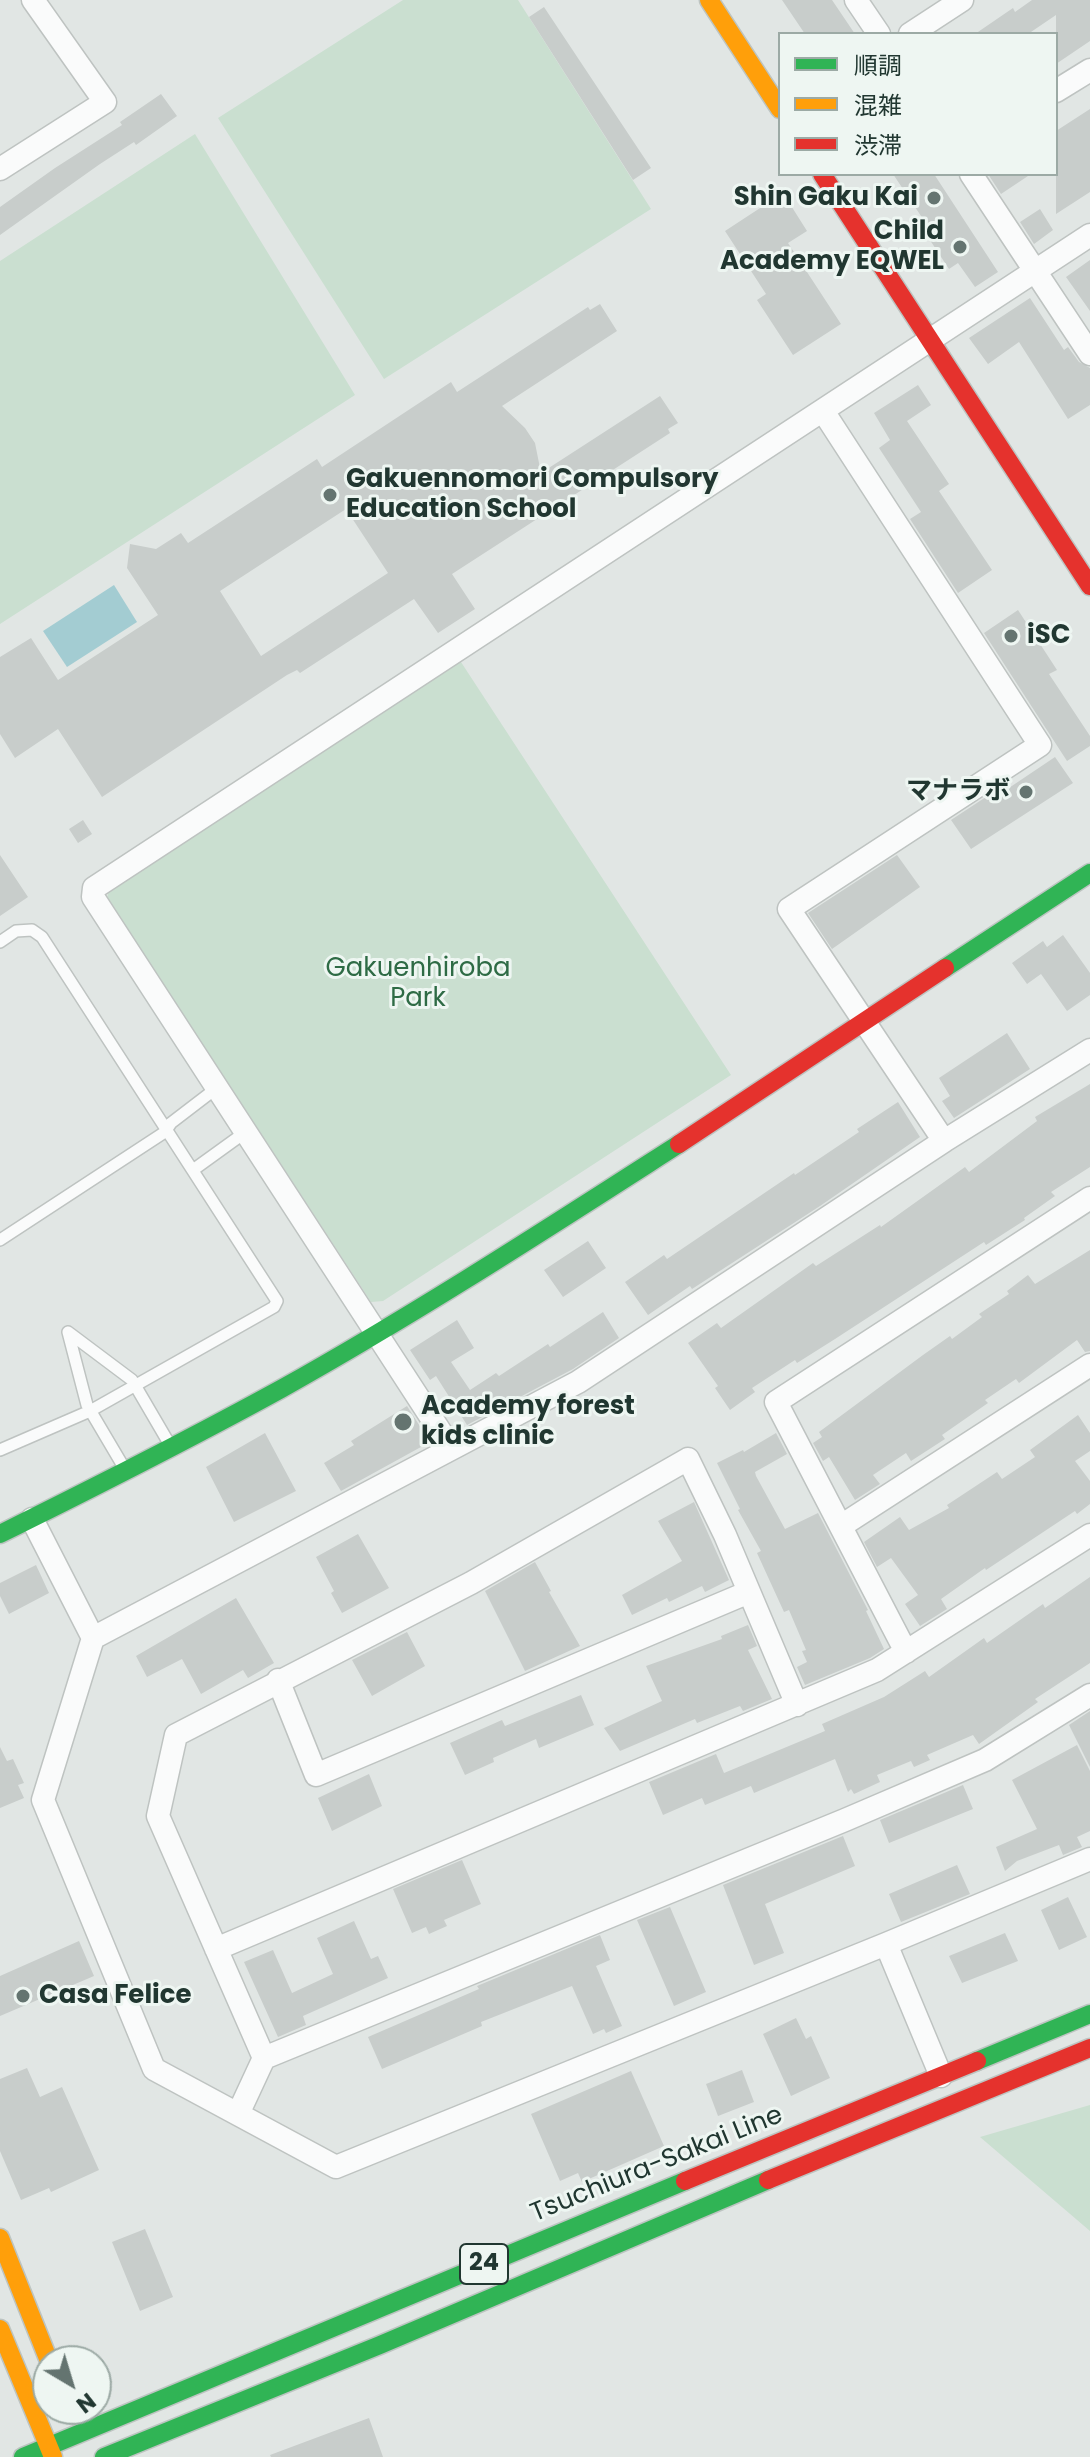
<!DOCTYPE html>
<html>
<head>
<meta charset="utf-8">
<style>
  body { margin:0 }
  #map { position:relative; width:1090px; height:2457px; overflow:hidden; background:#e1e6e4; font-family:Poppins,"Noto Sans JP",sans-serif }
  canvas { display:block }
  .legend { position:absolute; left:778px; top:32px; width:280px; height:144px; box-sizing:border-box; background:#eef6f2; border:2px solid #9caaa5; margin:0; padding:10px 14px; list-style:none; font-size:24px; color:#213731 }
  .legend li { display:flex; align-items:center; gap:16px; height:40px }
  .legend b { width:40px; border:2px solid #9caaa5 }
  .north { position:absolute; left:32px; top:2345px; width:80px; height:80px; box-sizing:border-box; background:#eef6f2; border:2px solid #9caaa5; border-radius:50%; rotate:142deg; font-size:22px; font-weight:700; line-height:32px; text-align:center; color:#213731 }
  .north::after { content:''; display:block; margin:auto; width:28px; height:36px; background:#647470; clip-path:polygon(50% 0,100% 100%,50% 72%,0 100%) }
</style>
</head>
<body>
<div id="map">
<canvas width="1090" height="2457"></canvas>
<ul class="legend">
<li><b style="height:10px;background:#30b455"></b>順調</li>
<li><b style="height:10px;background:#ff9f0a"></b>混雑</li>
<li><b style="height:10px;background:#e5322d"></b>渋滞</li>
</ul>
<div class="north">N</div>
</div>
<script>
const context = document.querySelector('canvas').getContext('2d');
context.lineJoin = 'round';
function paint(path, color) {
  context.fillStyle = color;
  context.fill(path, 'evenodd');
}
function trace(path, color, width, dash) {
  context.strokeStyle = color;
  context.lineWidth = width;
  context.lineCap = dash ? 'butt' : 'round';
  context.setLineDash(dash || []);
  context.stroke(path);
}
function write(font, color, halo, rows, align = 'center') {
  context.font = font + ' Poppins,"Noto Sans JP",sans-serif';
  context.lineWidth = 6;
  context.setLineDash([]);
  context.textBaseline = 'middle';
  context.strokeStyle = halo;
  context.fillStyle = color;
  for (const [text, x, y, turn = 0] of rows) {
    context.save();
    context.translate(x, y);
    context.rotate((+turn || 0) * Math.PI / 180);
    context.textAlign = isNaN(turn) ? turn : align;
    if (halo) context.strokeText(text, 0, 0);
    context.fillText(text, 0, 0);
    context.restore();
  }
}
paint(new Path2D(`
  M403 0H518L651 209 384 379 218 118Z
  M195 134 355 395 0 624V261Z
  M459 659 731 1075 383 1301 371 1302 107 898 109 890Z
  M1090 2105V2231L980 2137Z`), '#cadfd0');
paint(new Path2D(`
  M114 585 137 622 67 667 43 631Z`), '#a3ccd2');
paint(new Path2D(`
  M782 0H832L855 34H805Z
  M1032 0H1090V41L1056 64V15L1028 34H975L1013 8 1015 12Z
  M544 7 651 168 633 180 529 17Z
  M161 94 177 116 136 145 134 142 100 164 0 235V207L55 168 122 125 120 122Z
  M1090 109V192L1056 214V131Z
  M893 174H934L998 272 975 287 958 263 949 269 922 228 927 225Z
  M988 174H1031L1001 194Z
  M783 193 807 231 788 243 841 324 793 355 757 300 766 294 725 231Z
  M1040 209 1053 230 1034 244 1020 222Z
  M1090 260V311L1066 277Z
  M1030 298 1064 350 1068 347 1079 362 1090 368V405L1068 419 1019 342 988 364 969 338Z
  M600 304 617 331 502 406 525 428 535 443 541 473 660 396 678 423 668 429 670 433 452 574 475 609 438 633 414 599 300 673 297 670 287 675 102 797 58 729 15 758 0 734V657L31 638 58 680 158 615 127 568 130 544 156 549 181 533 188 543 317 459 322 467 451 382 457 392 588 307 590 310ZM346 509 388 573 261 656 220 591Z
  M918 385 931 405 907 421 949 484 939 491 992 570 958 593 910 519 921 512 879 448 890 440 874 413Z
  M1018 610 1057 670 1049 674 1090 736V746L1067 761 984 633Z
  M1055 757 1073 783 971 849 951 820 992 793 994 798Z
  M83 820 92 834 78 843 69 829Z
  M0 855 28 897 0 916Z
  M897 855 920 887 832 949 808 913Z
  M1063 935 1090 973V995L1067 1011 1041 974 1027 984 1012 963 1043 941 1047 947Z
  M1007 1033 1030 1069 954 1118 942 1101 950 1096 939 1078Z
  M1090 1084V1167L1051 1192 1055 1196 1024 1218 1025 1220 986 1245 984 1242 835 1339 797 1363 795 1360 752 1388 755 1392 730 1410 715 1388 718 1386 688 1343 717 1323 721 1328 813 1263 816 1266 880 1225 881 1227 965 1167 969 1172 1037 1121 1035 1117Z
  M898 1102 920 1137 820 1206 692 1289 690 1286 648 1315 625 1282 664 1255 667 1259 794 1173 795 1175 859 1132 857 1129Z
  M588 1241 606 1268 563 1297 544 1270Z
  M1090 1250V1351L1085 1352 1077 1340 1019 1383 1016 1379 985 1400 988 1403 942 1435 945 1439 911 1461 906 1453 873 1475 880 1484 855 1500 829 1457 823 1461 813 1443 822 1437 819 1432 923 1355 950 1336 952 1339 982 1317 979 1314 1009 1294 1007 1291 1028 1275 1035 1284Z
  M603 1312 619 1338 573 1369 467 1425 436 1376 430 1380 410 1350 457 1320 474 1348 451 1362 470 1390 496 1373 499 1376 548 1344 550 1347Z
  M407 1406 430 1442 341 1491 324 1463 354 1445 351 1441Z
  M1078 1415 1090 1433V1451L1075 1461 1090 1481V1504L1077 1514 1075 1511 986 1570 985 1568 941 1599 947 1609 920 1626 905 1604 918 1595 891 1558 877 1567 864 1542 900 1517 909 1530 949 1508 947 1505 997 1472 1002 1479 1035 1457 1030 1450Z
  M265 1433 296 1491 234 1522 206 1467Z
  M776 1433 787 1454 755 1472 756 1476 785 1529 818 1513 868 1610 866 1611 884 1649 870 1658 805 1685 797 1667 807 1662 802 1651 806 1650 789 1610 784 1612 757 1553 761 1551 738 1510 740 1509 717 1463 743 1450 744 1452Z
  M694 1502 729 1580 705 1592 702 1586 669 1602 667 1598 632 1615 622 1595 682 1561 658 1521Z
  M358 1534 389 1588 342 1613 331 1593 334 1591 316 1557Z
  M535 1562 551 1591 549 1592 580 1646 525 1671 485 1591Z
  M36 1565 49 1593 9 1614 0 1596V1583Z
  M1090 1577V1663L1035 1699 1038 1702 979 1744 973 1735 927 1755 930 1760 914 1767 911 1761 877 1775 880 1782 854 1794 851 1789 848 1792 835 1759 754 1793 751 1786 705 1805 702 1798 663 1815 649 1782 716 1754 724 1773 825 1731 822 1724 884 1697 925 1671 929 1677 984 1638 987 1643 1043 1604 1045 1608Z
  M236 1598 274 1663 248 1678 243 1670 201 1694 182 1659 147 1677 136 1656Z
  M748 1625 757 1646 748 1650 772 1699 743 1711 740 1706 697 1723 695 1719 620 1751 604 1728 662 1701 646 1666 722 1639 721 1636Z
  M407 1632 425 1666 372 1696 352 1660Z
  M581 1695 594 1725 539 1748 536 1739 493 1758 494 1762 465 1775 450 1743 502 1720 505 1726Z
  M1090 1711V1767L1069 1725Z
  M1077 1745 1090 1771V1831L1077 1837 1082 1847 1063 1855 1059 1845 1017 1861 1005 1871 996 1847 1037 1829 1012 1780Z
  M0 1747 7 1761 13 1759 24 1783 18 1785 24 1798 0 1808Z
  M369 1774 382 1806 332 1831 318 1798Z
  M963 1785 973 1809 889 1843 880 1820Z
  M843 1836 855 1866 765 1904 784 1953 754 1965 723 1885Z
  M462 1860 481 1904 444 1920 447 1926 429 1934 426 1927 412 1933 393 1889Z
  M957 1865 970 1894 901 1922 889 1894Z
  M1068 1897 1087 1937 1059 1950 1041 1910Z
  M670 1907 706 1992 674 2006 637 1920Z
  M354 1921 371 1959 378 1956 388 1978 303 2016 306 2025 278 2037 244 1962 273 1950 292 1993 333 1974 317 1938Z
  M1005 1933 1018 1961 962 1983 949 1956Z
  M600 1935 610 1960 596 1966 622 2026 606 2033 604 2029 593 2034 572 1986 481 2022 482 2026 382 2069 368 2037 479 1989 477 1986Z
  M79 1941 94 1976 0 2016V1976Z
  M796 2018 806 2039 811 2036 830 2078 791 2096 763 2034Z
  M27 2068 40 2097 62 2087 99 2170 51 2192 49 2188 21 2200 0 2151V2079Z
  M742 2070 754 2102 718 2116 706 2084Z
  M631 2071 664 2146 582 2182 578 2173 560 2181 531 2114Z
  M145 2229 173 2297 140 2311 112 2242Z
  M369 2418 383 2457H271L270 2455Z`), '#c8cdcb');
const lane = new Path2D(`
  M0 942 16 931 32 930 42 937 277 1301 274 1307 90 1411 0 1450
  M193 1170 247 1131
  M0 1240 165 1132 171 1123 218 1087
  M68 1332 132 1380 170 1445
  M68 1332 87 1405 126 1471`);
const street = new Path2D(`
  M856 0 879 34
  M910 34 962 0
  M1056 91 1090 70
  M0 169 105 102 33 0
  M971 174 1090 354
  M823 411 1040 745 789 909 944 1141
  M1090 1050 944 1141 578 1382 93 1638 43 1800 154 2069 336 2167 886 1944 1090 1859
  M451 1448 93 897 94 888 1090 235
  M32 1519 93 1638
  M841 1526 1090 1365
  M906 1652 776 1402 1090 1198
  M278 1680 316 1775 749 1592
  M797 1705 725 1535 688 1459 471 1583 176 1735 158 1816 264 2058 845 1820 985 1760 1090 1695
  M886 1944 941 2076
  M216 1949 877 1670 1090 1535
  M238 2114 264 2058`);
const fast = new Path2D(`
  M945 968 1090 873
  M0 1534C95 1487 188 1440 281 1389 417 1313 548 1228 679 1144
  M977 2061 1090 2014
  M23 2457 685 2181
  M104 2457 380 2345 768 2180`);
const slow = new Path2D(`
  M709 0 780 109
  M0 2238 49 2361
  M0 2329 53 2457`);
const jam = new Path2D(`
  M822 174 1090 586
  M679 1144 945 968
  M768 2180 1090 2048
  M685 2181 977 2061`);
trace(lane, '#bec3c1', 14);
trace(street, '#bec3c1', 25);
trace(fast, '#bdc4c1', 21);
trace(slow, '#bdc4c1', 21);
trace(jam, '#bdc4c1', 21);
trace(lane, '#fafbfb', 11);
trace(street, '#fafbfb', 22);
trace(fast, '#30b455', 18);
trace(slow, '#ff9f0a', 18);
trace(jam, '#e5322d', 18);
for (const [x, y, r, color] of [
  [934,198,8,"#647470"],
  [960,247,8,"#647470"],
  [330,495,8,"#647470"],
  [1011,636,8,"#647470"],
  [1026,792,8,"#647470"],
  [403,1422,10,"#647470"],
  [23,1996,8,"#647470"]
]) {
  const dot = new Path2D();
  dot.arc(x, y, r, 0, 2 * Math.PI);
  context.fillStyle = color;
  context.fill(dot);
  trace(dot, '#eef6f2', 3);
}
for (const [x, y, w] of [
  [484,2264,48]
]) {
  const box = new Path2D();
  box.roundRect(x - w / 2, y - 20, w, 40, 6);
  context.fillStyle = '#eef6f2';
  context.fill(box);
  trace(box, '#213731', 2);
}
write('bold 24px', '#213731', null, [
  ["24",484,2264]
]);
write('bold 26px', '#213731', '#eef6f2', [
  ["Shin Gaku Kai",918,198,"right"],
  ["Child",944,232,"right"],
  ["Academy EQWEL",944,262,"right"],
  ["Gakuennomori Compulsory",346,480],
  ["Education School",346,510],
  ["iSC",1027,636],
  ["マナラボ",1010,792,"right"],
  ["Academy forest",421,1407],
  ["kids clinic",421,1437],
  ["Casa Felice",39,1996]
], 'left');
write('26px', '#2e6b45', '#eef6f2', [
  ["Gakuenhiroba",418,969],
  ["Park",418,999]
]);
write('26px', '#213731', '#eef6f2', [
  ["Tsuchiura-Sakai Line",657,2165,-22]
]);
</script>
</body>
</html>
